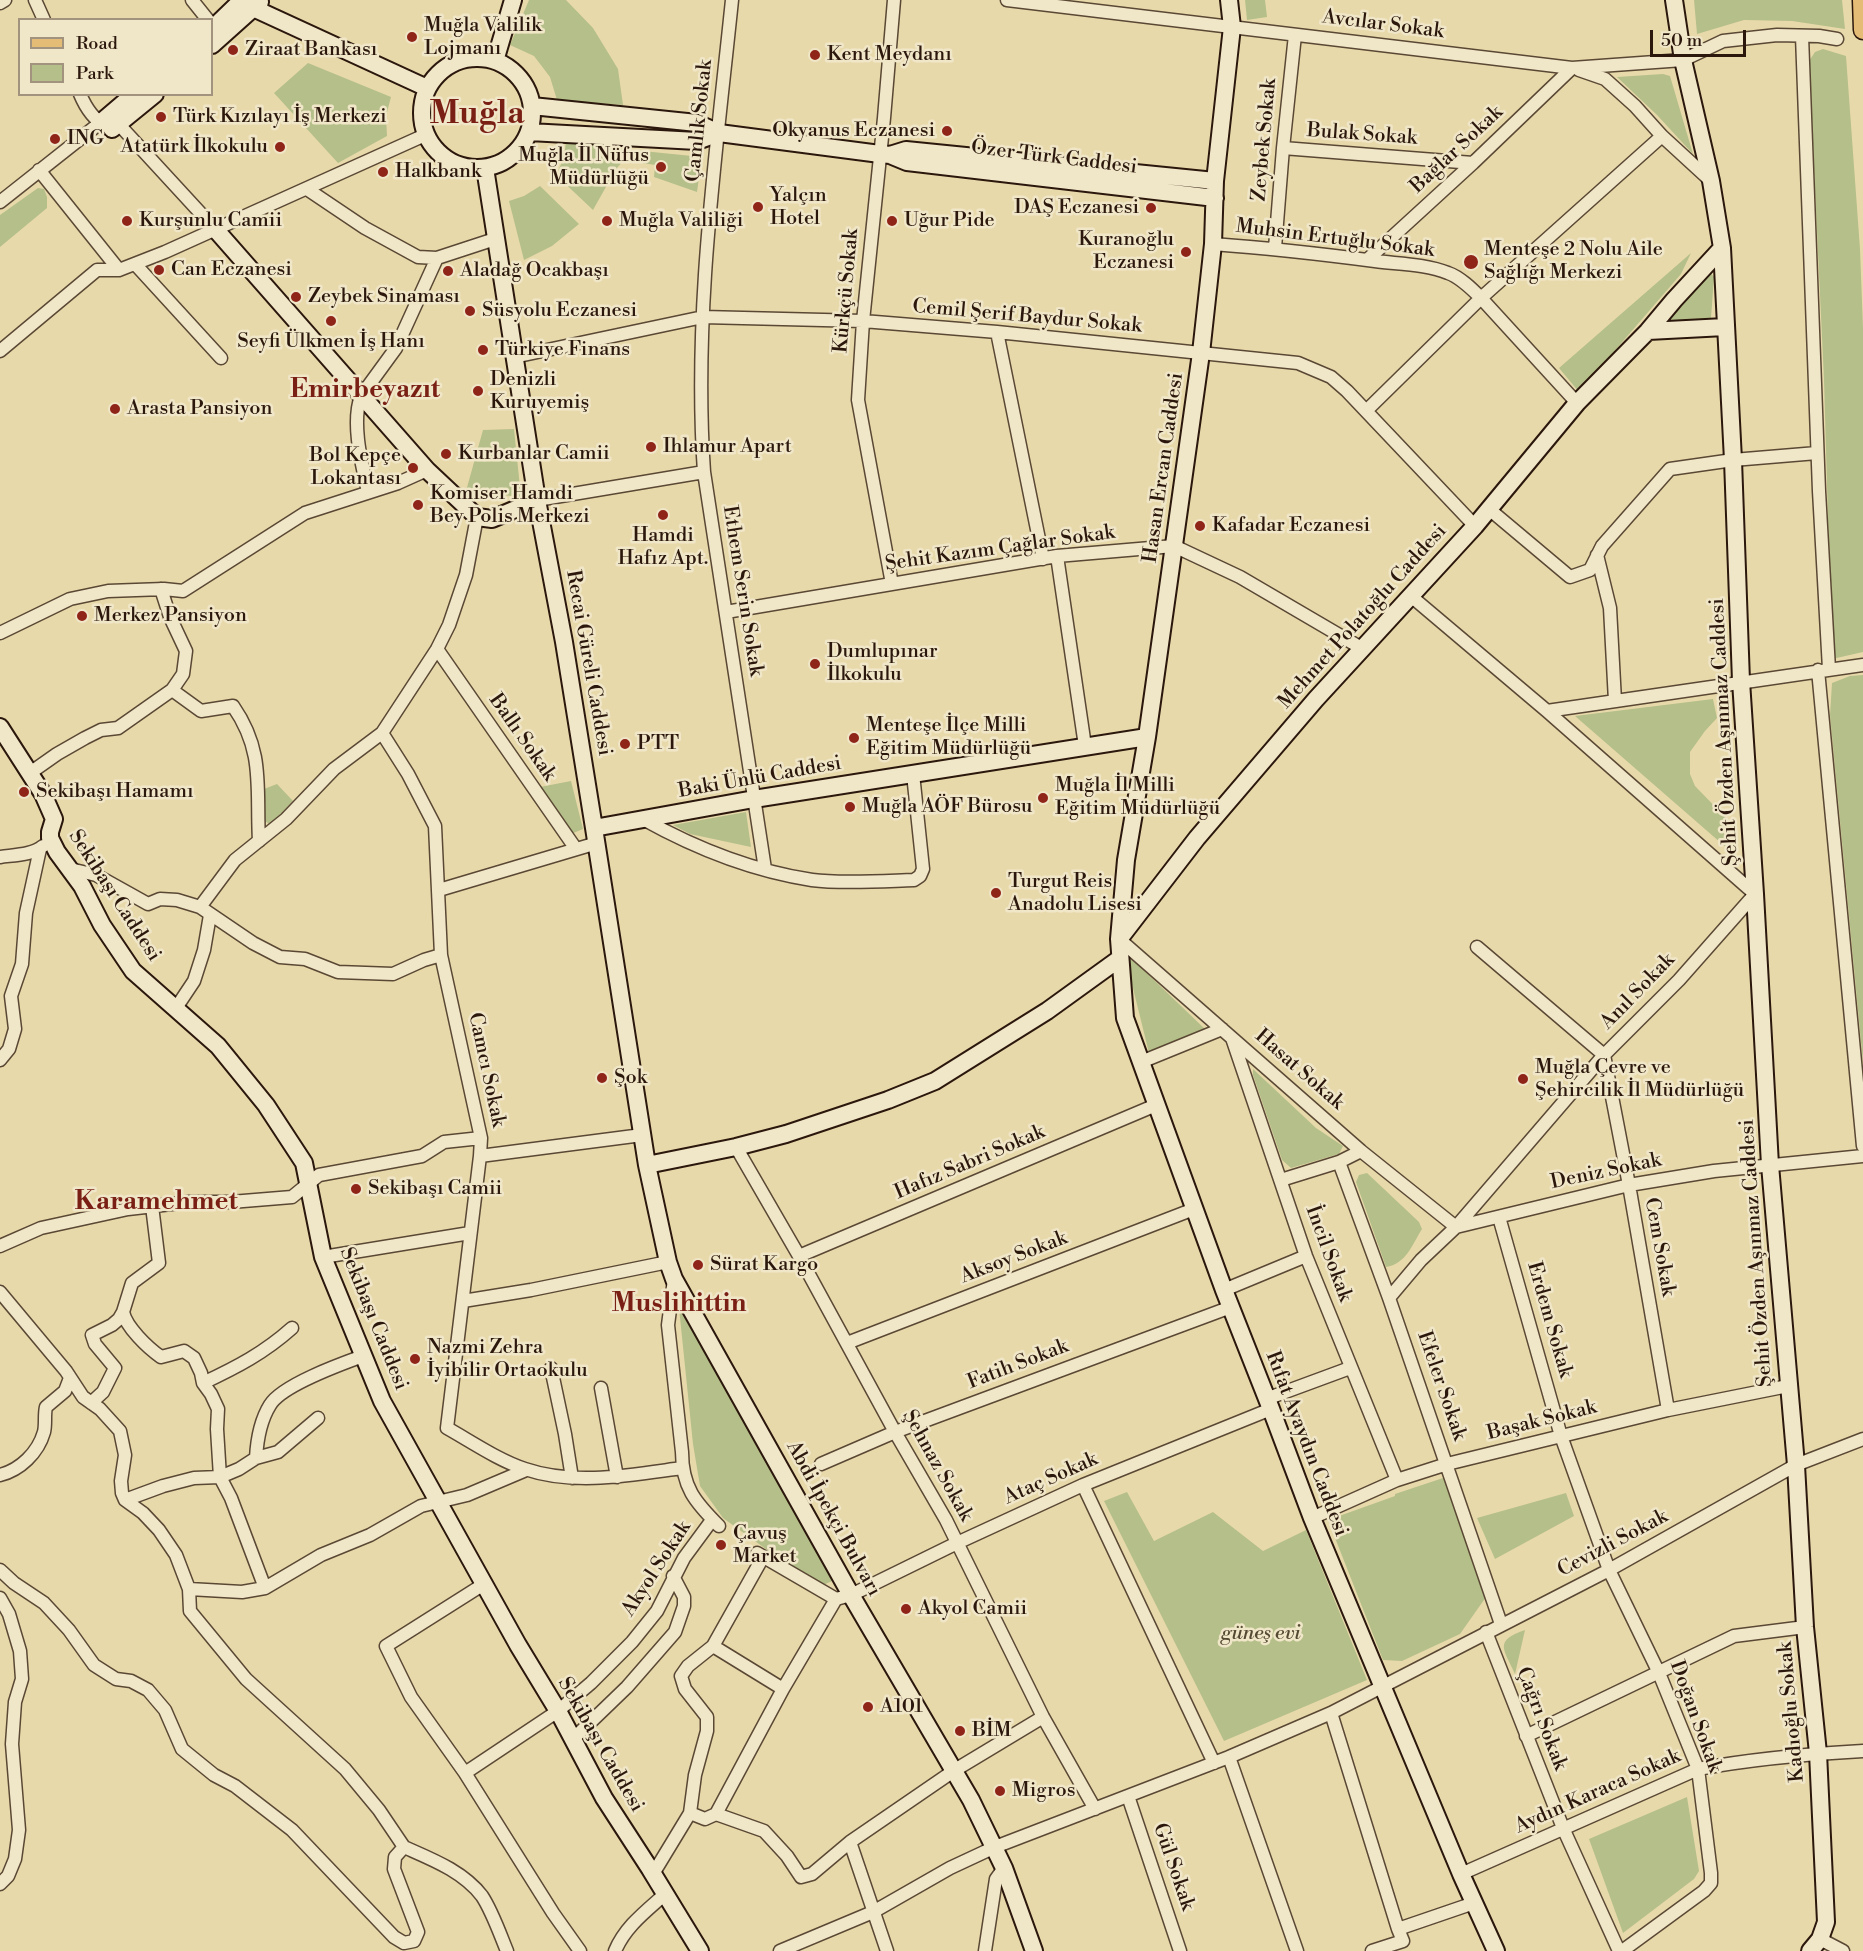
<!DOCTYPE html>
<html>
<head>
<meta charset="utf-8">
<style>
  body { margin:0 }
  #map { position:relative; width:1863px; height:1951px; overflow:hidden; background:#e8d9ab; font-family:"Libre Bodoni",serif }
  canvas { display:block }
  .legend { position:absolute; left:18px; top:18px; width:195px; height:78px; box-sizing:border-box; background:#f0e6c8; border:2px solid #a1937d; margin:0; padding:8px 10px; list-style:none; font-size:18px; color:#2b170c }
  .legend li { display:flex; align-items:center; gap:12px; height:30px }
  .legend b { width:30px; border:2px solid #a1937d }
  .scale { position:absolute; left:1650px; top:30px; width:96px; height:27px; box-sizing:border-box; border:3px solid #2b170c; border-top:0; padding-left:8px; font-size:18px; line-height:21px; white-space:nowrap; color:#2b170c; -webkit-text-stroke:4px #f0e6c8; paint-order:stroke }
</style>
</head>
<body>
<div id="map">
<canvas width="1863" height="1951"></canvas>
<ul class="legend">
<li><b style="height:8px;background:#e4bc76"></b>Road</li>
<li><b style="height:16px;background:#b5bf89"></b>Park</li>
</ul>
<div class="scale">50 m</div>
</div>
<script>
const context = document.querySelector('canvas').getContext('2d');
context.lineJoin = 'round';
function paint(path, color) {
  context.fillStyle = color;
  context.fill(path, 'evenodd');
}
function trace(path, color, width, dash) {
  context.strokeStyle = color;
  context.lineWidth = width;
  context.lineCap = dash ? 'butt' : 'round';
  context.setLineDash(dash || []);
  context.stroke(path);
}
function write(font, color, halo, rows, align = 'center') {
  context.font = font + ' "Libre Bodoni",serif';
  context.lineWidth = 5;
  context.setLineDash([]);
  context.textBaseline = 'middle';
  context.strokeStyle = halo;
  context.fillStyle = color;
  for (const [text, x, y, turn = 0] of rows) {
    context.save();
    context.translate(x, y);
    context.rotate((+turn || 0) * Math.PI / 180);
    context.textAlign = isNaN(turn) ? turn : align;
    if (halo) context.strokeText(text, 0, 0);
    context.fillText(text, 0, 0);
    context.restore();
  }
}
paint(new Path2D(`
  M529 0H566L593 28 618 69 623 105 557 100 550 77 534 56 510 45Z
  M1245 0H1265L1267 17 1247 20Z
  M1694 0H1842L1845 29 1792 21 1744 20 1697 34Z
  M1823 49 1846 56 1860 249 1863 328V652L1832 659 1824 380 1809 61 1815 52Z
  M308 63 391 97 386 116 387 136 338 163 274 93Z
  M1663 74 1670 76 1693 154 1657 115 1617 77Z
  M566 141 623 149 702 157 697 192 654 177 655 165 624 160 616 169 593 210 556 175 564 158Z
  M540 186 579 224 552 246 524 260 509 201 524 196Z
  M38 188 44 189 47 197V208L0 247V215Z
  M1691 253 1681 274 1579 392 1559 368Z
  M1709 271 1714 277 1711 318 1673 322 1668 320Z
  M514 429 521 497 466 491 483 430Z
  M1863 675V1063L1830 715 1832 683 1850 676Z
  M1713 699 1717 718 1705 731 1690 752V774L1695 786 1728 820 1729 850 1575 716Z
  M571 781 583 829 571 834 540 787Z
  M277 784 293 801 270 825 264 820V789Z
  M746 812 751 847 690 834 673 825Z
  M1130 957 1206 1030 1149 1053 1129 972Z
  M1253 1069 1316 1128 1343 1146 1339 1154 1291 1168 1282 1160 1253 1075Z
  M1367 1173 1419 1222 1422 1229C1412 1245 1406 1264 1386 1267L1356 1182 1359 1175Z
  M679 1308 837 1579 823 1585 788 1565 723 1518 700 1486 693 1444Z
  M1446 1477 1486 1597 1460 1634 1402 1661 1383 1660 1328 1520 1395 1496V1494Z
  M1127 1492 1154 1541 1213 1512 1263 1551 1306 1530 1367 1680 1224 1741 1104 1501Z
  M1566 1493 1574 1516 1495 1559 1477 1518Z
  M1525 1630 1515 1674C1504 1649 1493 1641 1525 1630Z
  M1687 1797 1699 1871 1694 1879 1623 1933 1589 1839Z`), '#b5bf89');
const street = new Path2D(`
  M35 0 44 20
  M192 0 208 20
  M732 0C716 156 693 314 704 472L765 869
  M1007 0 1572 68 1683 60 1723 41 1777 35 1819 36 1837 39
  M0 3 5 0
  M1802 36 1819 491 1829 669
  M1579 70 1605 79 1635 106 1662 136 1711 181
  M80 94C85 106 94 120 106 126
  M113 118 216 230
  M1283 148 1473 163
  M39 170 119 270
  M307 189 365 228 418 257 437 258 495 239
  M0 202 100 123
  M1213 244C1268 248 1321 254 1375 261 1399 264 1426 264 1448 273 1460 277 1472 289 1481 298L1577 403
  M1275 248 1283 148 1295 35
  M1367 260 1473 163 1572 68
  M135 264 221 358
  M997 332 1043 559
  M0 351 97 270H119L165 252 425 135
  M514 357 703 317 863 321 997 332 1298 363 1331 377 1347 391 1475 526
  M1366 411 1481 298 1662 136
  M368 492C362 465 351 423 361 396L396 348 437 258
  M537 500 704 472
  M1489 509 1570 577 1590 570 1602 546 1670 469 1733 460 1817 453
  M1597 555 1610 608 1615 701
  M1057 556 1085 746
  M892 584 858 400 863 321 884 118 894 0
  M726 612 1057 556 1174 546 1240 577 1363 649
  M0 633 70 599 108 591 164 589 183 591 305 513 398 483 427 470
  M437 649 576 849
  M1818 670 1863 1146
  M172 690 201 711 233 706C265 752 256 788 259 841
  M1547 711 1863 665
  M382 733 408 774 435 826 441 955 481 1138 480 1156 447 1428C472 1442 498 1460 525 1469 575 1486 631 1475 682 1468
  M30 773 57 754 85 738 101 730 118 728 172 690 183 674 186 651 170 617 161 589
  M643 819C695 848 753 871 812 880 842 884 884 881 914 880L920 876 923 869 913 774
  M0 857C13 855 33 855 43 846
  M70 869 96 875 148 904 160 899 177 900 200 907 253 943 280 957 305 959 338 972 393 974 424 960 441 955
  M439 890 597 843
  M200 907 235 860 286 819 334 769 382 733 437 649 449 625 466 575 477 517
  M1119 939 1361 1151 1456 1227 1604 1055 1679 980 1755 894 1547 711 1412 597
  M1477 947 1604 1055 1629 1185 1668 1410
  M176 1008 194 981 204 950 210 915
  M1232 1038 1306 1256 1397 1480
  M0 1060 9 1049 15 1029 11 996 22 964 26 913 40 849
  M1141 1062 1222 1029
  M736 1147 799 1256 895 1432 946 1520 1043 1717 1095 1809
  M480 1156 642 1135
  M1339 1162 1389 1298 1501 1624
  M1281 1180 1339 1162 1361 1151
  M1499 1217 1561 1436 1609 1570 1659 1673 1698 1769 1711 1873V1883L1704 1891 1622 1951
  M0 1246 41 1228 128 1209 189 1202H231L292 1197 319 1175 422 1156 444 1142 481 1138
  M799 1256 1156 1105
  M323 1257 470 1233
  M674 1279 668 1325 682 1452C682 1487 695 1502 719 1526
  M1224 1290 1306 1256
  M0 1292 66 1371 83 1397 100 1409 120 1431 125 1455 121 1481 122 1493 125 1500 143 1513 159 1530 176 1555 189 1589 190 1611 246 1679 345 1769 379 1810 404 1847
  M1389 1298 1421 1260 1456 1227 1629 1185 1714 1171 1863 1156
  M463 1301 531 1290 668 1262
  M123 1312C126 1327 148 1348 161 1357L184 1351 194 1358 201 1373 203 1383 211 1394 218 1409 217 1429 220 1477 231 1498 265 1588
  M847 1343 1194 1209
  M551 1368 565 1434 572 1478
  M203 1383C237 1367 264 1353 292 1328
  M601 1388 617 1477
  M1266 1399 1350 1368
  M91 1403 103 1392 115 1368 95 1344 92 1335 112 1325 119 1319 123 1312 132 1283 159 1263 152 1206
  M256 1458C257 1440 260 1421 270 1405 282 1385 341 1364 363 1356
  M821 1464 895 1432 1231 1307
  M0 1475C20 1470 38 1453 44 1432 46 1424 44 1415 46 1407L65 1391 70 1378
  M1083 1485 1214 1763
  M125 1500 163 1486 194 1478 220 1477 239 1469 256 1458 278 1452 318 1418
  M1312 1518 1397 1480 1447 1464 1668 1410 1788 1386
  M757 1553 836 1599
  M0 1570 14 1583 44 1603 69 1630 94 1665 116 1679 131 1681 148 1690 165 1710 182 1749 214 1775 235 1786 292 1830 394 1937 404 1943 414 1941 418 1932 394 1869 395 1857 404 1847C431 1859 463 1871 482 1896 492 1911 500 1934 507 1951
  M484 1584 386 1646 411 1697 465 1773 553 1913 580 1951
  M189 1589 242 1592 265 1588 321 1555 370 1535 421 1506 467 1495 526 1470
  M0 1598 9 1614 20 1651 22 1679 15 1702 12 1744 19 1830 15 1859 8 1876 0 1884
  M1486 1632 1563 1828 1619 1951
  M713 1646 783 1689
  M1331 1713 1398 1929
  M1526 1736 1734 1636 1805 1627
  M573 1739 627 1687 675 1632 684 1606V1597L673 1576
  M1229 1757 1297 1951
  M465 1773 558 1711 591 1683 632 1642 657 1611 684 1558 712 1520
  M1128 1796 1180 1951
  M690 1813 705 1819 716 1814 764 1831 787 1856 801 1877 812 1874 850 1842 955 1770 1043 1717
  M716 1814 783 1689 836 1599 851 1595 957 1543 1083 1485 1271 1409
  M850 1842 887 1951
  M653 1874 690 1813 695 1775 707 1731V1717L685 1689 681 1676 688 1666 713 1646 763 1557
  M1461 1874 1698 1769C1752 1759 1808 1754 1863 1751
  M1820 1939 1843 1951
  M615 1951C625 1927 645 1912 664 1895
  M780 1951 873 1912 950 1868 995 1847 1229 1757 1331 1713 1609 1570 1796 1465 1863 1439
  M985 1951 996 1879 1004 1868
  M1372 1951 1403 1941 1398 1929 1474 1903`);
const secondary = new Path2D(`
  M1229 0 1232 27 1215 181 1213 244 1201 353 1147 737 1126 860 1119 939 1125 1018 1224 1290 1271 1409 1312 1518 1461 1874 1496 1951
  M1674 0 1683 60 1711 181 1722 248 1733 460 1741 681 1755 894 1770 1165 1796 1465 1805 1627 1818 1753 1826 1922 1820 1939 1810 1951
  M240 2 427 88
  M212 29 242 0
  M212 45 260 2
  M422 113a55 55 0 1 1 110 0a55 55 0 1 1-110 0Z
  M495 61 513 0
  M532 106 697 123 719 133 880 154 890 155 906 150 1215 181
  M100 123 134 94
  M112 129 155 94
  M529 132 697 141 719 133
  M890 155 907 162 1215 198
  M485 168 537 500 564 642 594 828 647 1165 668 1262 674 1279 851 1595 971 1800 1004 1868 1034 1951
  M216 230 427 470 477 517 492 519 537 500
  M1722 248 1674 300 1648 331 1725 327
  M0 727 43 794 54 819 50 832V838L57 852 82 886 102 925 133 971 218 1046 266 1105 304 1163 323 1257 382 1401 518 1645 558 1711 604 1798 650 1869 700 1951
  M594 828 754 799 1147 737
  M1120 938 1197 838 1316 699 1475 526 1577 403 1648 331
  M647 1165 736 1147 786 1134 888 1100 935 1081 1047 1011 1119 959`);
const primary = new Path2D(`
  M1862 0 1863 30`);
trace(street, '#5a4834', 15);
trace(secondary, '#2b170c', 20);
trace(primary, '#2b170c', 21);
trace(street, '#f0e6c8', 12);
trace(secondary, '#f0e6c8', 16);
trace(primary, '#e4bc76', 18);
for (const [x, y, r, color] of [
  [412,37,6,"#8f2418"],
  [233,50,6,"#8f2418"],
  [815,55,6,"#8f2418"],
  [161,117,6,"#8f2418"],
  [947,131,6,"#8f2418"],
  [55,139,6,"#8f2418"],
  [280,147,6,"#8f2418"],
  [661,167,6,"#8f2418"],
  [383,172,6,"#8f2418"],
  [758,207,6,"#8f2418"],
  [1151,208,6,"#8f2418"],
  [127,221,6,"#8f2418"],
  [607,221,6,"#8f2418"],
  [892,221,6,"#8f2418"],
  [1186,252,6,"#8f2418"],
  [1471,262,8,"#8f2418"],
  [159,270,6,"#8f2418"],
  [448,271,6,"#8f2418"],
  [296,297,6,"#8f2418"],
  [470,311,6,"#8f2418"],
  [331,321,6,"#8f2418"],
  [483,350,6,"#8f2418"],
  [478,391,6,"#8f2418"],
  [115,409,6,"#8f2418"],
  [651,447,6,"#8f2418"],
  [446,454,6,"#8f2418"],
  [413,468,6,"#8f2418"],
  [418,505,6,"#8f2418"],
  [663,515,6,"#8f2418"],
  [1200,526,6,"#8f2418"],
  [82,616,6,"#8f2418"],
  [815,664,6,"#8f2418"],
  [854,738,6,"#8f2418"],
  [625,744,6,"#8f2418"],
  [24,792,6,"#8f2418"],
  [1043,798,6,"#8f2418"],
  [850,807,6,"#8f2418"],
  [996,893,6,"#8f2418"],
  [602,1078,6,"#8f2418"],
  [1523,1079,6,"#8f2418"],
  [356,1189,6,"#8f2418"],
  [698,1265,6,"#8f2418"],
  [415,1359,6,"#8f2418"],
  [721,1545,6,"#8f2418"],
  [906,1609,6,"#8f2418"],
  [868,1707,6,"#8f2418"],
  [960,1731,6,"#8f2418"],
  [1000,1791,6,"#8f2418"]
]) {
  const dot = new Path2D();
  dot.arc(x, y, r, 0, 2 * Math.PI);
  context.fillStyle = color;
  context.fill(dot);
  trace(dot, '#f0e6c8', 2);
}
write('20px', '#2b170c', '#f0e6c8', [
  ["Avcılar Sokak",1383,25,7],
  ["Çamlık Sokak",700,121,-84],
  ["Bulak Sokak",1362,135,4],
  ["Zeybek Sokak",1265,140,-85],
  ["Bağlar Sokak",1457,150,-43],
  ["Özer Türk Caddesi",1054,158,7],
  ["Muhsin Ertuğlu Sokak",1335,239,7],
  ["Kürkçü Sokak",847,291,-85],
  ["Cemil Şerif Baydur Sokak",1027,317,5],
  ["Hasan Ercan Caddesi",1164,468,-82],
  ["Şehit Kazım Çağlar Sokak",1000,549,-8],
  ["Ethem Serin Sokak",742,591,81],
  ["Mehmet Polatoğlu Caddesi",1363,617,-48],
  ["Recai Güreli Caddesi",588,663,80],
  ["Şehit Özden Aşınmaz Caddesi",1725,732,-93],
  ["Ballı Sokak",522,738,55],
  ["Baki Ünlü Caddesi",760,778,-10],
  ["Sekibaşı Caddesi",114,896,57],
  ["Anıl Sokak",1638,992,-46],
  ["Camcı Sokak",486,1070,78],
  ["Hasat Sokak",1299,1070,41],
  ["Hafız Sabri Sokak",970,1163,-23],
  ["Deniz Sokak",1606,1172,-12],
  ["Cem Sokak",1659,1247,80],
  ["Şehit Özden Aşınmaz Caddesi",1757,1253,-94],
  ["İncil Sokak",1328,1254,70],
  ["Aksoy Sokak",1014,1258,-21],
  ["Sekibaşı Caddesi",373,1319,68],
  ["Erdem Sokak",1549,1320,74],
  ["Fatih Sokak",1018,1365,-21],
  ["Efeler Sokak",1441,1386,71],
  ["Başak Sokak",1542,1421,-14],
  ["Rıfat Ayaydın Caddesi",1306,1444,69],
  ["Şehnaz Sokak",937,1466,61],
  ["Ataç Sokak",1051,1479,-24],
  ["Abdi İpekçi Bulvarı",833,1519,61],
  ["Cevizli Sokak",1613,1544,-28],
  ["Akyol Sokak",657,1569,-57],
  ["Kadıoğlu Sokak",1792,1712,-95],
  ["Doğan Sokak",1695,1717,70],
  ["Çağrı Sokak",1541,1719,69],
  ["Sekibaşı Caddesi",600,1745,60],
  ["Aydın Karaca Sokak",1598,1792,-24],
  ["Gül Sokak",1173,1867,71]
]);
write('20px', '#2b170c', '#f0e6c8', [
  ["Muğla Valilik",424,26],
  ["Lojmanı",424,49],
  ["Ziraat Bankası",245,50],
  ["Kent Meydanı",827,55],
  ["Türk Kızılayı İş Merkezi",173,117],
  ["Okyanus Eczanesi",935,131,"right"],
  ["ING",67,139],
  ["Atatürk İlkokulu",268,147,"right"],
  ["Muğla İl Nüfus",649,156,"right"],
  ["Müdürlüğü",649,179,"right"],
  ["Halkbank",395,172],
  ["Yalçın",770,196],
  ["Hotel",770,219],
  ["DAŞ Eczanesi",1139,208,"right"],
  ["Kurşunlu Camii",139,221],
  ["Muğla Valiliği",619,221],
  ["Uğur Pide",904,221],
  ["Kuranoğlu",1174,240,"right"],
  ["Eczanesi",1174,263,"right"],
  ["Menteşe 2 Nolu Aile",1484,250],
  ["Sağlığı Merkezi",1484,273],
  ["Can Eczanesi",171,270],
  ["Aladağ Ocakbaşı",460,271],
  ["Zeybek Sinaması",308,297],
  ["Süsyolu Eczanesi",482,311],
  ["Seyfi Ülkmen İş Hanı",331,342,"center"],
  ["Türkiye Finans",495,350],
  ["Denizli",490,380],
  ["Kuruyemiş",490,403],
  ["Arasta Pansiyon",127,409],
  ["Ihlamur Apart",663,447],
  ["Kurbanlar Camii",458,454],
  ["Bol Kepçe",401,456,"right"],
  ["Lokantası",401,479,"right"],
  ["Komiser Hamdi",430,494],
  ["Bey Polis Merkezi",430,517],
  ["Kafadar Eczanesi",1212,526],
  ["Hamdi",663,536,"center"],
  ["Hafız Apt.",663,559,"center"],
  ["Merkez Pansiyon",94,616],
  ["Dumlupınar",827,652],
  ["İlkokulu",827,675],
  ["Menteşe İlçe Milli",866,726],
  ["Eğitim Müdürlüğü",866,749],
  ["PTT",637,744],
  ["Muğla İl Milli",1055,786],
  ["Eğitim Müdürlüğü",1055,809],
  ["Sekibaşı Hamamı",36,792],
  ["Muğla AÖF Bürosu",862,807],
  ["Turgut Reis",1008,882],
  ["Anadolu Lisesi",1008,905],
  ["Muğla Çevre ve",1535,1068],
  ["Şehircilik İl Müdürlüğü",1535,1091],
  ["Şok",614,1078],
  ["Sekibaşı Camii",368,1189],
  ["Sürat Kargo",710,1265],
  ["Nazmi Zehra",427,1348],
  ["İyibilir Ortaokulu",427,1371],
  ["Çavuş",733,1534],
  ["Market",733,1557],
  ["Akyol Camii",918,1609],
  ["A101",880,1707],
  ["BİM",972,1731],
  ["Migros",1012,1791]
], 'left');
write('italic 20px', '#544932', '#f0e6c8', [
  ["güneş evi",1261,1634]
]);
write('bold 26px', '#7a1f14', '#f0e6c8', [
  ["Emirbeyazıt",365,391],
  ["Karamehmet",156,1203],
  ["Muslihittin",679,1305]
]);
write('bold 32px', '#7a1f14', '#f0e6c8', [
  ["Muğla",477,115]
]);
</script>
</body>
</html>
